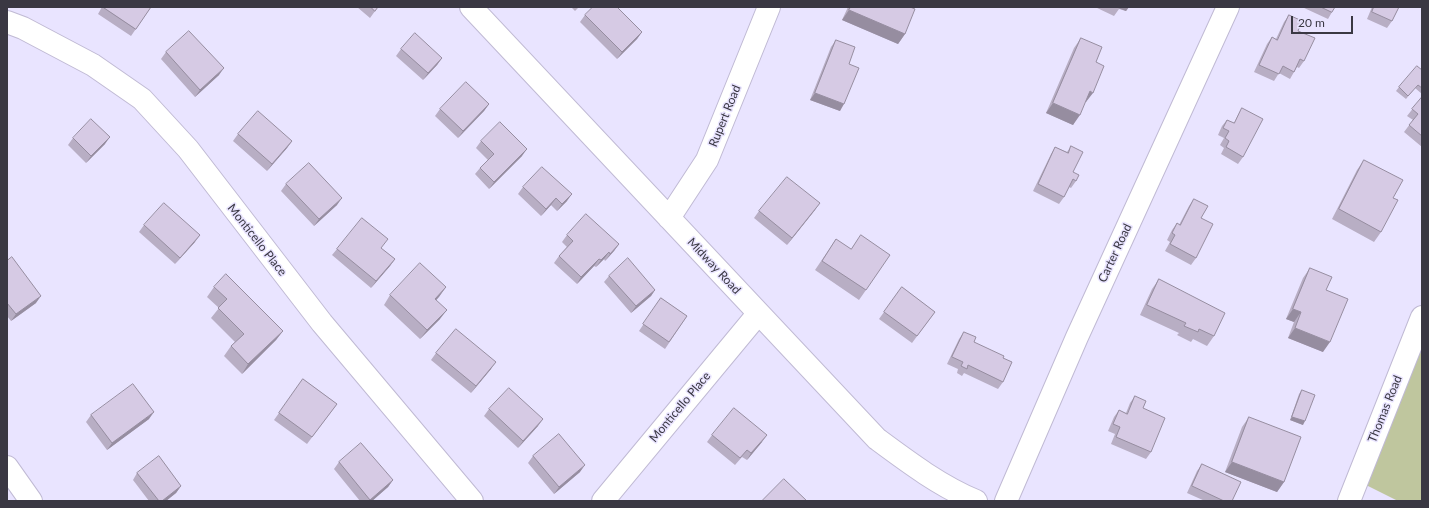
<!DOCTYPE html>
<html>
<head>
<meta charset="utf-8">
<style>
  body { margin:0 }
  #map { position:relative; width:1429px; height:508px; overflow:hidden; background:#e9e4ff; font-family:Lato,sans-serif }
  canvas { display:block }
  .frame { position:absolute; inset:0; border:8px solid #3a3843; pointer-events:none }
  .scale { position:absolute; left:1291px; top:16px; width:62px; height:18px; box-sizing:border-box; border:2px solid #3a3843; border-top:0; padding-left:5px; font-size:12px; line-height:14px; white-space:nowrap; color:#3a3843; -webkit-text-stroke:3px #e9e4ff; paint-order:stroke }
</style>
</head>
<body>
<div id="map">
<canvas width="1429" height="508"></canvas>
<div class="frame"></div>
<div class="scale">20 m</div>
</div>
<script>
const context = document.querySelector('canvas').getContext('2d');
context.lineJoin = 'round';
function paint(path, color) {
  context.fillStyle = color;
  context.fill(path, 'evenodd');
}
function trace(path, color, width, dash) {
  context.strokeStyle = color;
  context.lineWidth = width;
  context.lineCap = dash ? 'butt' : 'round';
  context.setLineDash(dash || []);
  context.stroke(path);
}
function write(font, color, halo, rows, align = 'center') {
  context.font = font + ' Lato,sans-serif';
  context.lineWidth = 3;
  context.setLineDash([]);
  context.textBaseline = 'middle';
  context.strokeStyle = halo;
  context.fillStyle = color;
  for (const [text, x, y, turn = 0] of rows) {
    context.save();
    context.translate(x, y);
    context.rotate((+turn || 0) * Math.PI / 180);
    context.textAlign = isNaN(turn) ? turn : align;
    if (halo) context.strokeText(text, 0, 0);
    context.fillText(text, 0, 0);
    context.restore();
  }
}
paint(new Path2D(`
  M1422 328V501H1398L1360 482Z`), '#bfc69e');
const minor = new Path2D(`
  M471 7 877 439C908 462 940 486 976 501
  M7 22 23 28 93 65 142 99 188 149 322 323 472 501
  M669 218 707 160 769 7
  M603 501 758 314
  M1006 501 1077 337 1228 7
  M1349 501 1422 317`);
const major = new Path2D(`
  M7 467 31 501`);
trace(minor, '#c0bad4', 24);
trace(major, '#c0bad4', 24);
trace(minor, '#fff', 22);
trace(major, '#fff', 22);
paint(new Path2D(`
  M102 7H151L131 36 98 14Z
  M357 7H378L370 18Z
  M571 7H579L575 11Z
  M848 7H910L905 34 898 44 842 20Z
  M1095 7H1129L1126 11 1119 9 1114 16Z
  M1302 7H1335L1332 12 1328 19Z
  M1372 7H1399L1392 21 1387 28 1367 19Z
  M585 15 642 32 637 39 617 59 580 22Z
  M1289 15 1298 31 1304 61 1299 68 1297 67 1294 72 1290 79 1279 73 1274 81 1254 72 1267 44 1272 37 1276 39 1284 22Z
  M1081 38 1096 62 1086 102H1085L1073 125 1046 113 1074 48Z
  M836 40 849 64 840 111 810 100 831 47Z
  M401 49 442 58 437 65 423 80 396 56Z
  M166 52 219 75 195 97 161 59Z
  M1422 70V94L1415 88 1406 99 1396 91 1399 87Z
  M1422 97V147L1404 132 1413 120 1407 116Z
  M489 104 484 111 458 138 435 116 440 109Z
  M1242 108 1243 157 1238 164 1221 154 1224 148 1220 145 1224 138 1218 135 1222 126 1227 120 1234 123 1238 115Z
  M238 134 292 141 287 148 267 171 233 141Z
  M73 138 105 144 86 163 68 145Z
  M481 141 522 156 489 189 475 174 480 168 488 160 476 148Z
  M1071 146 1073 172 1076 181 1071 188 1069 187 1064 197 1059 204 1033 191 1051 154 1055 147 1067 152Z
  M1364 160 1393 198 1381 232 1374 242 1332 219 1357 170Z
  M286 184 337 205 314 226 281 191Z
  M523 187 567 201 557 211 551 205 541 216 518 194Z
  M1194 199 1201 218 1196 258 1191 265 1165 251 1170 242 1167 240 1172 230 1177 223 1179 225 1189 206Z
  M815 210 787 245 754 218 759 211Z
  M144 225 195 242 175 264 139 232Z
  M567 235 619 244 614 251 605 261 604 259 596 267 594 266 577 284 554 263 559 256 567 247 562 242Z
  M836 239 866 290 859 300 815 270Z
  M381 248 395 259 390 266 371 288 332 255 337 249Z
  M7 261 36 303 11 321 7 316Z
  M1310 268 1326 290 1323 352 1288 338 1294 322 1286 319 1303 278Z
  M609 276 655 290 651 296 631 313 604 282Z
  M1159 279 1214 336 1207 346 1193 339 1191 342 1177 335 1179 333 1140 315 1152 289Z
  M214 287 283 331 276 340 242 374 224 356 231 346 235 342 211 318 219 308 207 297Z
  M446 287 436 300 440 319 420 339 384 305 390 295Z
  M902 287 935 312 912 343 879 319Z
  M661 298 687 316 665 349 639 331Z
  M964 332 974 342 1003 358V382L998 389 964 373 962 376 957 373 958 369 947 364 959 339Z
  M436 353 491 369 471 393 431 360Z
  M303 379 337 404 307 444 274 420Z
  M1302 390 1303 425 1290 420 1299 394Z
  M1135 396 1143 408 1151 452 1146 459 1111 444 1115 434 1108 431 1114 417 1119 410 1126 413 1130 403Z
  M489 409 538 426 518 448 484 416Z
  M91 415 149 419 107 450 86 422Z
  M1249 417 1284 482 1277 492 1225 472 1242 427Z
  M712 435 762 442 747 460 742 457 735 465 707 442Z
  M533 456 580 472 554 494 528 463Z
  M339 462 393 480 388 487 372 501H360L334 469Z
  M1202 464 1232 501H1205L1187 493 1197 471Z
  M137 473 181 486 176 493 166 501H149L133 480Z`), '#b8aec4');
paint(new Path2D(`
  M1119 7H1129L1126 11 1118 8Z
  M849 10 905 34 898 44 842 20Z
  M642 32 637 39 617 59 622 52Z
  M442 58 437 65 423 80 428 73Z
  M224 68 219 75 195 97 200 90Z
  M1090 91 1093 93 1086 102 1083 101Z
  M815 93 844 104 840 111 810 100Z
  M1053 103 1080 115 1073 125 1046 113Z
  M489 104 484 111 458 138 463 131Z
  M110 137 105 144 86 163 91 156Z
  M292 141 287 148 267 171 272 164Z
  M527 149 522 156 489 189 494 182Z
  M572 194 567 201 557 211 562 204Z
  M342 198 337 205 314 226 319 219Z
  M556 198 551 205 541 216 546 209Z
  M820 203 815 210 787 245 792 238Z
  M200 235 195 242 175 264 180 258Z
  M619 244 614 251 605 261 610 254Z
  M609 252 604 259 596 267 601 260Z
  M395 259 390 266 371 288 376 281Z
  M599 259 594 266 577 284 581 277Z
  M446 287 439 297 428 309 435 299Z
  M655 290 651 296 631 313 636 306Z
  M41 296 36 303 11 321 16 314Z
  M1293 309 1301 312 1294 322 1286 319Z
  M447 310 440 319 420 339 427 330Z
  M1295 328 1330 342 1323 352 1288 338Z
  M283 331 276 340 242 374 248 364Z
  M496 362 491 369 471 393 476 386Z
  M154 412 149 419 107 450 112 443Z
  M1292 417 1305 421 1303 425 1290 420Z
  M543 419 538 426 518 448 523 441Z
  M767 435 762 442 747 460 751 453Z
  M1232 462 1284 482 1277 492 1225 472Z
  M585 465 580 472 554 494 559 487Z
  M393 480 388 487 372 501H369Z
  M181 486 176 493 166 501H162Z`), '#968da0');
const building = new Path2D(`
  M103 7H151L136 29Z
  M371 7H378L375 11Z
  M593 7H617L642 32 622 52 585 15Z
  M851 7H910L915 9 905 34 849 10Z
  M1321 7H1335L1332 12Z
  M1374 7H1399L1392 21 1372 12Z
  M1289 15 1302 21 1298 31 1315 38 1304 61 1300 59 1294 72 1283 66 1279 74 1259 65 1272 37 1277 40Z
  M189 31 224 68 200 90 166 52Z
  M415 33 442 58 428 73 401 49Z
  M1081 38 1102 47 1096 62 1104 66 1093 93 1090 91 1080 115 1053 103Z
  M836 40 855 47 849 64 859 68 844 104 815 93Z
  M1417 66 1422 70V88L1418 85 1408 96 1399 87Z
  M466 82 489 104 463 131 440 109Z
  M1422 97V136L1409 125 1418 114 1412 109Z
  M1242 108 1263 119 1243 157 1226 147 1229 141 1225 138 1229 131 1223 128 1227 120 1234 123Z
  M258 111 292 141 272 164 238 134Z
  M91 119 110 137 91 156 73 138Z
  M500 122 527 149 494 182 480 168 494 154 481 141Z
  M1071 146 1083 152 1073 172 1079 175 1076 181 1073 179 1064 197 1038 184 1055 147 1068 153Z
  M1364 160 1403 180 1393 198 1398 200 1381 232 1339 209Z
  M309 163 342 198 319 219 286 184Z
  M542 167 572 194 562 204 556 198 546 209 523 187Z
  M787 177 820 203 792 238 759 211Z
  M1194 199 1208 206 1201 218 1213 224 1196 258 1170 244 1175 235 1172 233 1177 223 1180 225Z
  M164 203 200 235 180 258 144 225Z
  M586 214 619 244 610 254 609 252 601 260 599 259 581 277 559 256 573 241 567 235Z
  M362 218 388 239 381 248 395 259 376 281 337 249Z
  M861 235 890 255 866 290 822 261 836 239 851 249Z
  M12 257 41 296 16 314 7 303V261Z
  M628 258 655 290 636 306 609 276Z
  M420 263 446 287 435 299 447 310 427 330 390 295Z
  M1310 268 1332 277 1326 290 1348 299 1330 342 1295 328 1301 312 1293 309Z
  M226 274 283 331 248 364 231 346 244 334 218 308 227 299 214 287Z
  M1159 279 1225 313 1214 336 1199 329 1198 332 1184 326 1186 323 1147 305Z
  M902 287 935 312 917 336 884 312Z
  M661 298 687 316 669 342 643 324Z
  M456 329 496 362 476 386 436 353Z
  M964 332 976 337 974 342 1004 356 1003 358 1012 362 1003 382 968 365 967 369 961 366 963 362 952 357Z
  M303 379 337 404 312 437 279 413Z
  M133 384 154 412 112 443 91 415Z
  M509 388 543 419 523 441 489 409Z
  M1302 390 1315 395 1305 421 1292 417Z
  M1135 396 1146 401 1143 408 1165 418 1151 452 1116 437 1120 427 1113 424 1119 410 1127 414Z
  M734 408 767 435 751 453 747 450 740 458 712 435Z
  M1249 417 1301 437 1284 482 1232 462Z
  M559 434 585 465 559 487 533 456Z
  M361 443 393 480 370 500 339 462Z
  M159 456 181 486 162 501H159L137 473Z
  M1202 464 1241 482 1232 501H1224L1192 486Z
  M784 479 807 501H762Z`);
paint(building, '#d6cae4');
trace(building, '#968da0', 1);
write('12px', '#3a3843', '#e9e4ff', [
  ["Rupert Road",725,116,-68],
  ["Monticello Place",257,240,52],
  ["Carter Road",1115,253,-65],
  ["Midway Road",714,266,47],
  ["Monticello Place",680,407,-50],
  ["Thomas Road",1385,409,-68]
]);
</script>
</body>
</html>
